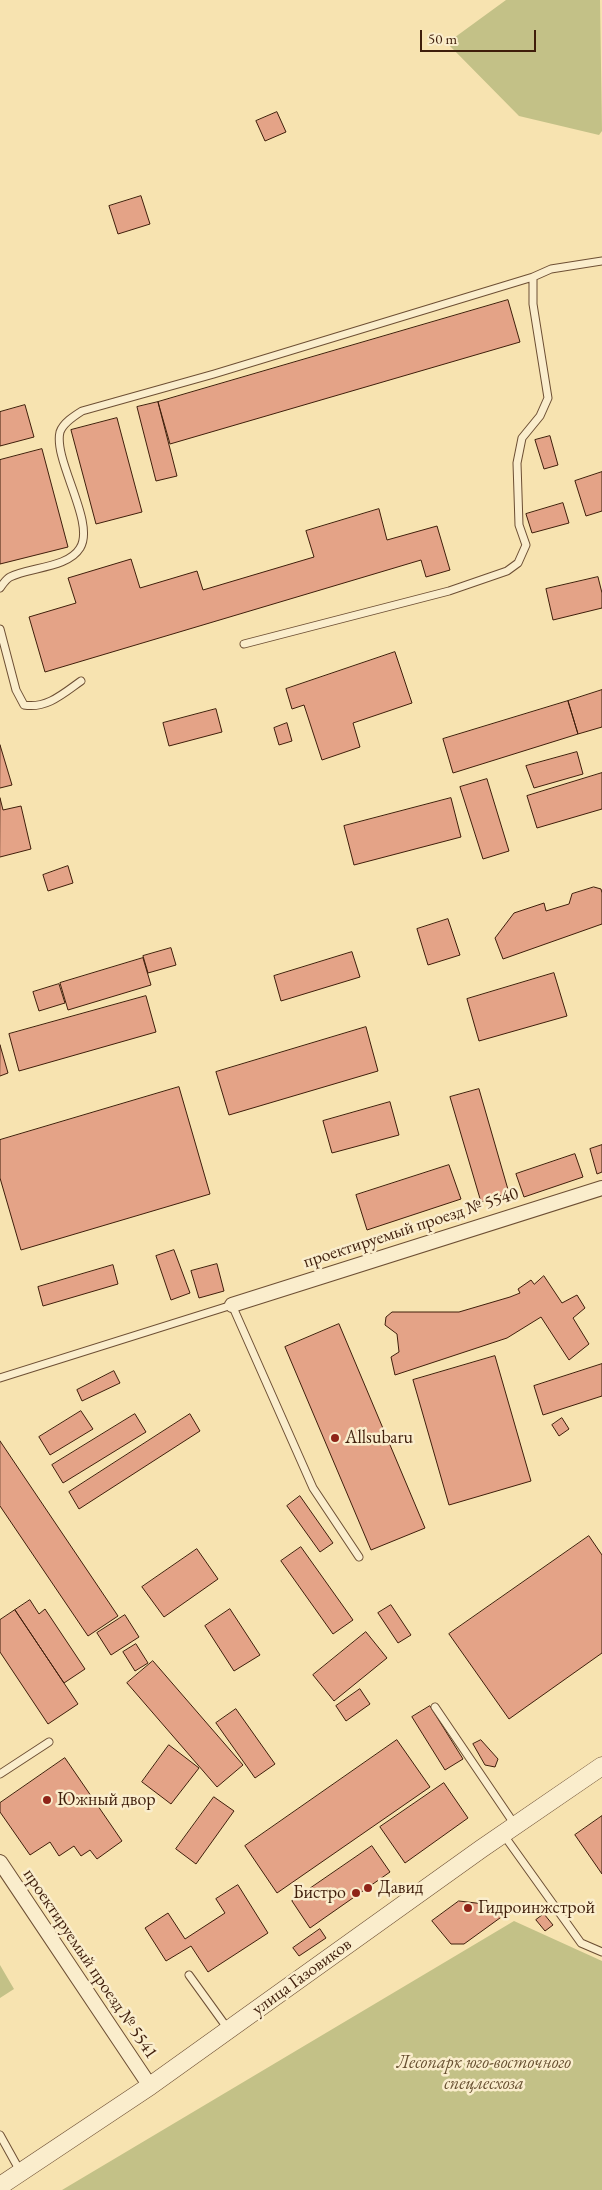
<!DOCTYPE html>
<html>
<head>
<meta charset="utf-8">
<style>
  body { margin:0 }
  #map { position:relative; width:602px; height:2190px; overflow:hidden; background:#f7e3b0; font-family:"EB Garamond",serif }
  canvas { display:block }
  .scale { position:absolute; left:420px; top:30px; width:116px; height:22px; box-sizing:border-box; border:2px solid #3f1e0b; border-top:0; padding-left:6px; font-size:15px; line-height:18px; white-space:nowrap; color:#3f1e0b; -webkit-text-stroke:4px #faedcc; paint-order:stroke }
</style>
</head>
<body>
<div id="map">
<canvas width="602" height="2190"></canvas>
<div class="scale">50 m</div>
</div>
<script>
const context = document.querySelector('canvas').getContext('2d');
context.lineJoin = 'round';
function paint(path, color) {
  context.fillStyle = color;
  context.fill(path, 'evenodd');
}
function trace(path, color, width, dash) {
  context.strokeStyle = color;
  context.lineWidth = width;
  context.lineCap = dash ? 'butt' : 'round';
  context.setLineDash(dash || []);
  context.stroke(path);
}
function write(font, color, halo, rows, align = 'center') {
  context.font = font + ' "EB Garamond",serif';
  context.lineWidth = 5;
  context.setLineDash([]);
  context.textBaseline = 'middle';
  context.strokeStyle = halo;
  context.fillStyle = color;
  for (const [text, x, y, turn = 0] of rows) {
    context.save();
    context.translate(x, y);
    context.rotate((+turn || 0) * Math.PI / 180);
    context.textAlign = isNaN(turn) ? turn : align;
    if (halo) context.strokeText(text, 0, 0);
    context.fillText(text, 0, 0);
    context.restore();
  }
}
paint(new Path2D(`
  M506 0H600L602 131 599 135 519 116 447 43Z
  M514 1921 602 1961V2190H62Z
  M0 1965 14 1989 0 1998Z`), '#c3c187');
const building = new Path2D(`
  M277 112 286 132 265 141 256 121Z
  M141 196 150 224 118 234 109 206Z
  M508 300 520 342 170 444 158 402Z
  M158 402 177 476 156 481 137 407Z
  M25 405 34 437 0 446V412Z
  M117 418 142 512 96 524 71 430Z
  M550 436 558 465 544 469 535 440Z
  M42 449 68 547 0 564V460Z
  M602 472V511L586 516 575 481Z
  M563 503 569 523 532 533 526 514Z
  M379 509 387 540 437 526 450 570 426 577 421 560 45 672 29 617 76 603 68 578 131 559 140 588 197 571 203 590 314 557 306 531Z
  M598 577 602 593V608L553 620 546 589Z
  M395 652 412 703 353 723 360 747 322 760 304 705 292 709 286 689Z
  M602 690V727L578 734 568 701Z
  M568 701 578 734 453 773 443 739Z
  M216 709 222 732 169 746 163 723Z
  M287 723 292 741 279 745 274 728Z
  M0 745 12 785 0 788Z
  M577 752 583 774 534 788 526 766Z
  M602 773V809L537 828 527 796Z
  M487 779 509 851 483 859 460 787Z
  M0 798 3 810 21 806 31 849 0 857Z
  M451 798 461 837 354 865 344 826Z
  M68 866 73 883 48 891 43 875Z
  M594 887 601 889 602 893V924L503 959 495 938 514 913 544 903 546 911 569 904 572 894Z
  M448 919 460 955 428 965 417 929Z
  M171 948 176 965 148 973 143 956Z
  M352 952 360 977 281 1001 274 976Z
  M143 958 151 985 68 1010 60 983Z
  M554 973 567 1016 479 1041 467 999Z
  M59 984 65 1003 39 1011 33 992Z
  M146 996 156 1032 19 1071 9 1034Z
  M366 1027 378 1071 229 1115 216 1072Z
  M0 1045 8 1073 0 1076Z
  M179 1087 210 1194 21 1250 0 1178V1140Z
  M479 1089 509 1193 481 1202 450 1097Z
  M390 1102 399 1135 332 1153 323 1121Z
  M602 1145V1172L597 1174 590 1149Z
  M575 1154 583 1177 524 1197 516 1174Z
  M449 1165 461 1199 367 1230 356 1195Z
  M174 1250 190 1293 171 1300 156 1256Z
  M217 1264 224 1291 199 1298 191 1271Z
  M113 1265 118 1284 43 1306 38 1287Z
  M544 1276 562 1303 577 1295 585 1308 573 1318 589 1344 569 1360 541 1317 507 1338 395 1375 391 1357 399 1352 397 1334 385 1325 386 1317 392 1312H459L510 1297 520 1293 518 1289 531 1280 534 1284Z
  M339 1324 425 1528 371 1550 285 1347Z
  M495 1356 531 1481 449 1505 413 1380Z
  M602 1364V1396L543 1415 534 1386Z
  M114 1371 120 1383 82 1401 77 1390Z
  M81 1411 93 1429 50 1455 39 1437Z
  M135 1414 146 1432 63 1483 52 1465Z
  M190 1414 200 1431 79 1509 69 1492Z
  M562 1418 569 1429 559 1436 552 1425Z
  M0 1441 118 1616 88 1636 0 1506Z
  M300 1496 333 1543 320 1552 287 1506Z
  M589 1536 602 1555V1653L509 1719 449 1634Z
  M301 1547 353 1620 333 1634 281 1561Z
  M197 1549 218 1579 164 1617 142 1587Z
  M30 1600 39 1614 45 1609 85 1669 64 1683 15 1610Z
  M391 1605 411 1635 398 1643 378 1613Z
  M230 1609 260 1655 234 1671 205 1626Z
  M15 1610 78 1704 48 1724 0 1652V1620Z
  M125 1615 139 1637 111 1655 97 1633Z
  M366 1632 387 1658 334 1701 313 1675Z
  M136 1644 148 1663 135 1671 123 1652Z
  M153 1661 243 1765 217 1787 127 1683Z
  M360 1689 370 1704 346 1721 336 1706Z
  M430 1706 463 1759 445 1770 412 1717Z
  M236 1709 275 1764 255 1778 216 1723Z
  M397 1740 430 1787 277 1893 245 1846Z
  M481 1740 498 1759 495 1767 485 1765 473 1744Z
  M169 1745 199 1768 171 1804 142 1782Z
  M65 1758 122 1841 97 1859 90 1850 81 1856 74 1846 59 1856 50 1842 30 1855 0 1812V1803Z
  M444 1783 468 1818 405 1863 380 1827Z
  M214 1797 234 1811 196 1864 176 1849Z
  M602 1816V1874L575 1835Z
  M372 1846 390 1872 310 1928 292 1901Z
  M238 1885 268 1933 208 1972 191 1946 166 1961 145 1928 168 1913 185 1939 225 1913 216 1899Z
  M459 1901 501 1906 511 1910 464 1944H451L432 1921Z
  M544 1914 553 1925 545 1931 536 1920Z
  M320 1929 326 1938 299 1956 293 1948Z`);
paint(building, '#e4a387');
trace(building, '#3f1e0b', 1);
const service = new Path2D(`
  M0 588C3 584 6 579 10 577 30 567 68 568 80 548 96 523 53 460 60 432 63 423 74 416 82 411L214 374 533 277
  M0 629 16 690 24 705C47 709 64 693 81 681
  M244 644 449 591 507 571 518 563 526 545 519 525 517 463 522 438 540 416 548 398 533 304V277L551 269 602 261
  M0 1378 232 1305 313 1488 359 1557
  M435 1707 515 1825
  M0 1774 49 1742
  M503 1834 581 1943 602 1952
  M189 1975 228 2029
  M0 2135 20 2171`);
const minor = new Path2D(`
  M232 1305 602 1188
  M0 1862 150 2086`);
const tertiary = new Path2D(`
  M0 2186 150 2086 481 1849 602 1766`);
trace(service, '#6d4f34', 9);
trace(minor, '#6d4f34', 16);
trace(tertiary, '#6d4f34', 19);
trace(service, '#faedcc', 7);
trace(minor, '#faedcc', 14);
trace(tertiary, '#faedcc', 18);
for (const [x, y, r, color] of [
  [335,1438,5,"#8f2418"],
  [47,1800,5,"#8f2418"],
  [368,1888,5,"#8f2418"],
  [356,1893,5,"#8f2418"],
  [468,1908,5,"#8f2418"]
]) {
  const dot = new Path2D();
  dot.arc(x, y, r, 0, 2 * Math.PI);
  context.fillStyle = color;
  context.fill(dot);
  trace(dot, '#faedcc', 2);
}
write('18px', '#3f1e0b', '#faedcc', [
  ["проектируемый проезд № 5540",411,1228,-18],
  ["проектируемый проезд № 5541",90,1964,56],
  ["улица Газовиков",302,1977,-36]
]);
write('18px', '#3f1e0b', '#faedcc', [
  ["Allsubaru",345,1438],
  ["Южный двор",57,1800],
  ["Давид",378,1888],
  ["Бистро",346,1893,"right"],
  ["Гидроинжстрой",478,1908]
], 'left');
write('italic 18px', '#674f30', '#faedcc', [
  ["Лесопарк юго-восточного",484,2063],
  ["спецлесхоза",484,2084]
]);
</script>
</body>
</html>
